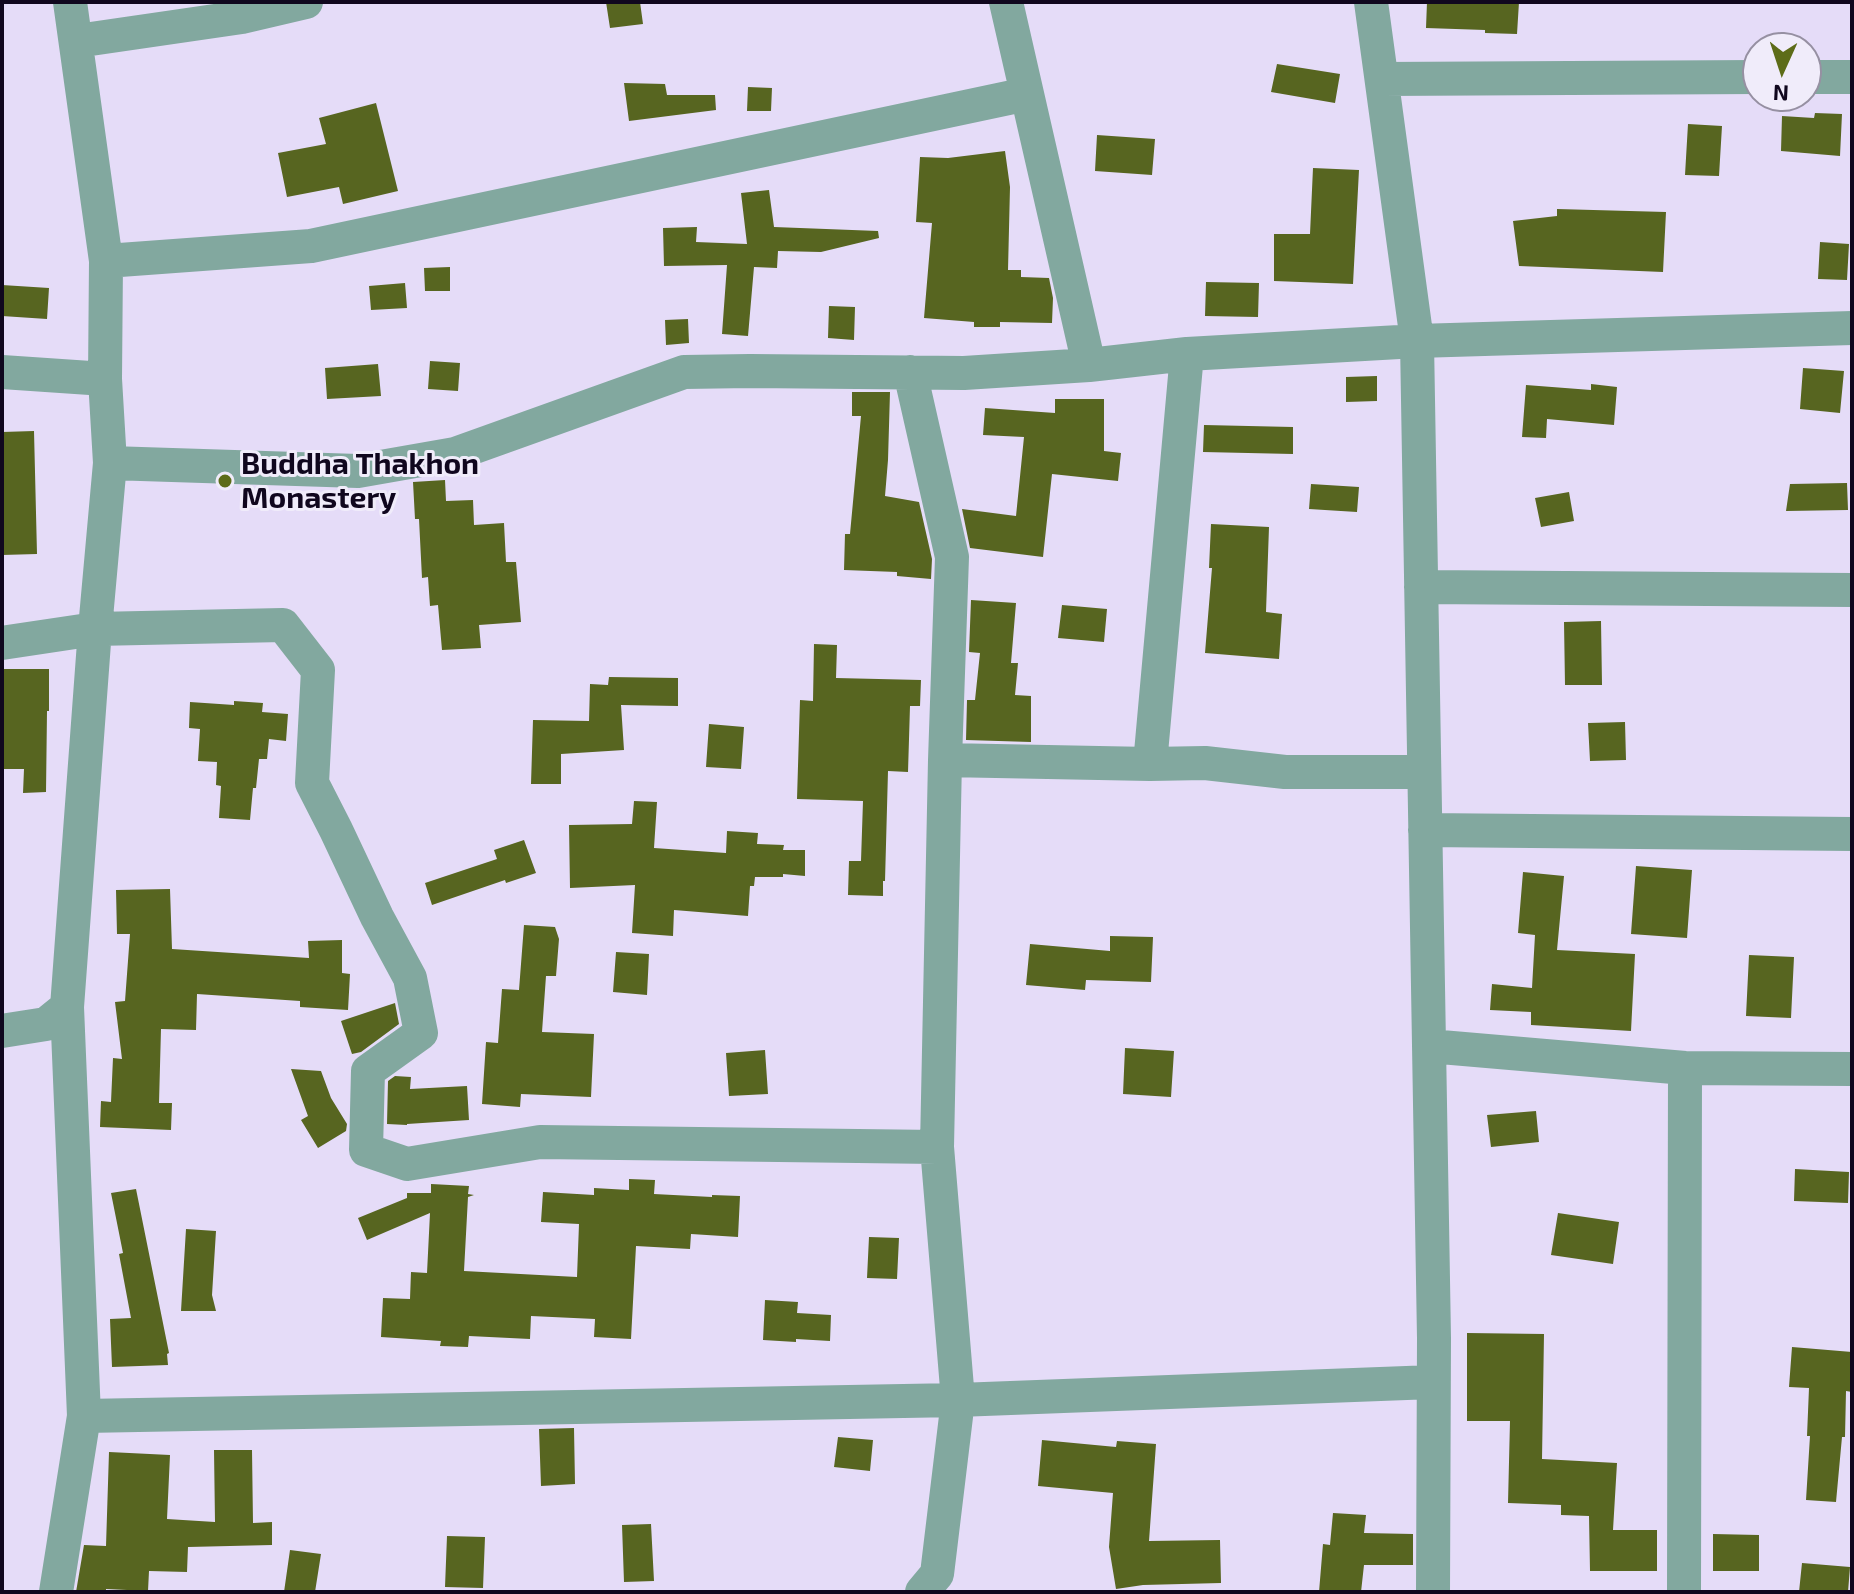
<!DOCTYPE html>
<html>
<head>
<meta charset="utf-8">
<style>
  body { margin:0 }
  #map { position:relative; width:1854px; height:1594px; overflow:hidden; background:#e5dcf8; font-family:"Exo 2",sans-serif }
  canvas { display:block }
  .frame { position:absolute; inset:0; border:4px solid #10071e; pointer-events:none }
  .north { position:absolute; left:1742px; top:32px; width:80px; height:80px; box-sizing:border-box; background:#f0ecfa; border:2px solid #9690a2; border-radius:50%; rotate:183deg; font-size:22px; font-weight:700; line-height:32px; text-align:center; color:#10071e }
  .north::after { content:''; display:block; margin:auto; width:28px; height:36px; background:#5d6c18; clip-path:polygon(50% 0,100% 100%,50% 72%,0 100%) }
</style>
</head>
<body>
<div id="map">
<canvas width="1854" height="1594"></canvas>
<div class="frame"></div>
<div class="north">N</div>
</div>
<script>
const context = document.querySelector('canvas').getContext('2d');
context.lineJoin = 'round';
function paint(path, color) {
  context.fillStyle = color;
  context.fill(path, 'evenodd');
}
function trace(path, color, width, dash) {
  context.strokeStyle = color;
  context.lineWidth = width;
  context.lineCap = dash ? 'butt' : 'round';
  context.setLineDash(dash || []);
  context.stroke(path);
}
function write(font, color, halo, rows, align = 'center') {
  context.font = font + ' "Exo 2",sans-serif';
  context.lineWidth = 6;
  context.setLineDash([]);
  context.textBaseline = 'middle';
  context.strokeStyle = halo;
  context.fillStyle = color;
  for (const [text, x, y, turn = 0] of rows) {
    context.save();
    context.translate(x, y);
    context.rotate((+turn || 0) * Math.PI / 180);
    context.textAlign = isNaN(turn) ? turn : align;
    if (halo) context.strokeText(text, 0, 0);
    context.fillText(text, 0, 0);
    context.restore();
  }
}
paint(new Path2D(`
  M606 2H640L643 24 610 28Z
  M1427 2H1519L1517 34 1485 33V30L1426 28Z
  M1277 64 1340 74 1335 103 1271 92Z
  M624 83 665 84 667 95H715L716 110 629 121Z
  M748 87 772 88 771 111H747Z
  M376 103 398 191 343 204 339 187 287 197 278 153 326 144 319 118Z
  M1815 113 1842 114 1840 156 1781 151 1782 116 1814 118Z
  M1688 124 1722 126 1719 176 1685 175Z
  M1097 135 1155 139 1152 175 1095 171Z
  M1005 151 1010 187 1008 270H1021V277L1049 278 1053 298 1052 323 1000 322V327H974V322L924 318 932 223 916 222 920 157 948 158Z
  M1313 168 1359 170 1353 284 1274 281V234H1310Z
  M769 190 774 227 878 231 879 238 821 252 778 251 777 268 754 267 748 336 722 334 727 265 664 266 663 228 697 227 696 242 747 244 741 193Z
  M1557 209 1666 212 1663 272 1519 266 1513 221 1557 216Z
  M1820 242 1849 244 1847 280 1818 279Z
  M450 267V291H425L424 268Z
  M1206 282 1259 283 1258 317 1205 316Z
  M405 283 407 308 371 310 369 286Z
  M2 285 49 288 47 319 2 316Z
  M829 306 855 307 854 340 828 338Z
  M688 319 689 343 666 345 665 320Z
  M430 361 460 363 458 391 428 389Z
  M378 364 381 396 327 399 325 368Z
  M1803 368 1844 371 1840 413 1800 409Z
  M1377 376V401L1346 402V377Z
  M1591 384 1617 387 1614 425 1547 419 1546 438 1522 437 1526 385 1591 390Z
  M852 392H890L888 460 885 496 919 502 932 559 931 579 897 576V572L844 570 845 534H850L861 416H852Z
  M1055 399H1104V451L1121 453 1118 481 1052 474 1043 557 970 548 962 509 1016 516 1024 437 983 435 985 408 1055 413Z
  M1204 425 1293 427V454L1203 452Z
  M34 431 37 554 2 555V432Z
  M445 480 446 501 473 500 474 525 504 523 506 562H516L521 622 479 625 481 648 442 650 438 605 430 606 428 577 422 578 419 519H415L413 482Z
  M1847 483 1848 510 1786 511 1790 484Z
  M1311 484 1359 487 1357 512 1309 509Z
  M1569 492 1574 521 1541 527 1535 498Z
  M1211 524 1269 527 1266 612 1282 614 1279 659 1205 653 1212 568H1209Z
  M971 600 1016 603 1011 663H1018L1015 695 1031 696V742L966 740 967 700H975L980 653 969 652Z
  M1062 605 1107 609 1104 642 1058 638Z
  M1601 621 1602 685H1565L1564 622Z
  M814 644 837 645 836 678 921 680 920 706H910L908 772 888 771 885 881H883V896L848 895 849 861H861L863 801 797 799 800 700 813 701Z
  M2 669H49V711H47L46 792 23 793 24 769H3L4 703H2Z
  M609 677 678 678V706L621 705 624 750 561 754V784H531L533 720 589 721 590 684 608 685Z
  M234 701 263 703 262 712 288 714 286 741 269 739 267 759H259L256 788H253L250 820 219 818 221 786 216 785 217 762 198 761 200 729 189 728 190 702 234 705Z
  M1625 722 1626 760 1590 761 1588 723Z
  M709 724 744 727 741 769 706 767Z
  M634 801 657 802 654 848 726 853 727 831 758 833 757 844 784 845 783 850H805V876L783 874V877H755L754 886H750L748 916 674 910 673 936 632 933 635 885 570 888 569 825 632 824Z
  M524 840 536 873 506 883 505 880 432 905 425 883 497 859 494 850Z
  M1636 866 1692 870 1687 938 1631 934Z
  M1523 872 1564 876 1557 950 1635 954 1631 1031 1531 1025V1012L1490 1010 1492 984 1532 988 1535 935 1518 933Z
  M170 889 172 949 309 958 308 941 342 940V973L350 974 348 1010 300 1007V1001L197 994 196 1030 161 1029 159 1103H172L171 1130 100 1127 101 1101 111 1102 113 1058 122 1059 115 1002 125 1001 130 934H117L116 890Z
  M524 925 555 927 559 939 556 976H546L542 1032 594 1034 591 1097 521 1094 520 1107 482 1104 486 1042 498 1043 502 989 519 990Z
  M1110 936 1153 937 1151 982 1086 980 1085 990 1026 985 1030 944 1110 951Z
  M616 952 649 954 647 995 613 992Z
  M1749 955 1794 957 1791 1018 1746 1016Z
  M395 1003 399 1024 361 1052 352 1054 341 1021Z
  M1125 1048 1174 1051 1171 1097 1123 1094Z
  M765 1050 768 1094 729 1096 726 1053Z
  M291 1069 321 1071 331 1098 347 1124 346 1131 318 1148 301 1120 308 1116Z
  M395 1076 411 1077 410 1089 467 1086 469 1120 407 1124V1125L387 1124 388 1081Z
  M1536 1111 1539 1142 1491 1147 1487 1115Z
  M1795 1169 1849 1172 1848 1203 1794 1201Z
  M629 1179 655 1180 654 1194 712 1197V1195L740 1196 738 1237 691 1234 690 1249 636 1246 631 1339 594 1337 595 1319 531 1316 530 1339 469 1336 468 1347 440 1346 441 1341 381 1337 383 1298 410 1299 411 1272 427 1273 430 1213 367 1240 358 1218 407 1198V1193H431V1184L469 1186 468 1194 474 1195 468 1197 464 1271 577 1277 579 1224 541 1222 543 1192 594 1195V1188L629 1190Z
  M136 1189 169 1353 167 1354 168 1365 112 1367 110 1319 131 1318 119 1254 123 1253 111 1193Z
  M1558 1213 1619 1222 1613 1264 1551 1255Z
  M186 1229 216 1231 212 1295 216 1311H181Z
  M869 1237 899 1238 897 1279 867 1278Z
  M765 1300 798 1302 797 1313 831 1315 830 1341 796 1339V1342L763 1340Z
  M1467 1333 1544 1334 1542 1459 1617 1463 1613 1530H1657V1571H1590L1589 1516 1561 1515V1505L1508 1503 1510 1421H1467Z
  M1792 1347 1852 1352V1392L1846 1391 1845 1437H1842L1836 1502 1806 1500 1810 1436H1807L1809 1388 1789 1387Z
  M574 1428 575 1484 541 1486 539 1429Z
  M838 1437 873 1440 870 1471 834 1467Z
  M1042 1440 1116 1447 1117 1441 1156 1444 1149 1541 1220 1540 1221 1583 1143 1585 1116 1589 1109 1547 1113 1493 1038 1486Z
  M214 1450H252L253 1523 272 1522V1545L188 1547 187 1572 149 1571 148 1591 106 1589V1592H76L84 1545 106 1546 109 1452 170 1455 167 1519 215 1522Z
  M1333 1513 1366 1515 1364 1533 1413 1534V1565H1364L1361 1592H1319L1323 1544 1330 1545Z
  M651 1524 654 1581 624 1582 622 1525Z
  M1713 1534 1759 1535V1571H1713Z
  M447 1536 485 1537 483 1588 445 1587Z
  M290 1550 321 1554 315 1592H284Z
  M1802 1563 1850 1567 1848 1592H1799Z`), '#576520');
trace(new Path2D(`
  M1006 2 1089 365
  M1371 2 1417 341 1434 1338 1433 1592
  M77 41 242 17 306 2
  M1806 77H1852
  M1382 79 1758 77
  M106 261 311 246 1027 94
  M2 372 105 379
  M910 372 952 557 945 760 937 1147 958 1400 937 1574 922 1592
  M110 463 358 471 455 454 684 372 750 371 964 373 1089 365 1187 354 1417 341 1852 328
  M1421 587 1852 590
  M2 643 95 629 283 625 318 670 312 783 336 830 377 917 410 978 421 1033 368 1071 366 1150 407 1164 540 1142 937 1147
  M945 760 1150 764 1205 763 1285 772H1424
  M1150 764 1187 354
  M1425 830 1852 834
  M2 1031 46 1024 67 1007
  M1429 1046 1685 1068 1852 1069
  M84 1416 958 1400 1433 1382
  M56 1592 84 1416 67 1007 95 629 110 463 105 379 106 261 70 2
  M1684 1592 1685 1068`), '#82a89f', 34);
for (const [x, y, r, color] of [
  [225,481,8,"#5d6c18"]
]) {
  const dot = new Path2D();
  dot.arc(x, y, r, 0, 2 * Math.PI);
  context.fillStyle = color;
  context.fill(dot);
  trace(dot, '#f0ecfa', 3);
}
write('bold 30px', '#10071e', '#f0ecfa', [
  ["Buddha Thakhon",241,464],
  ["Monastery",241,498]
], 'left');
</script>
</body>
</html>
